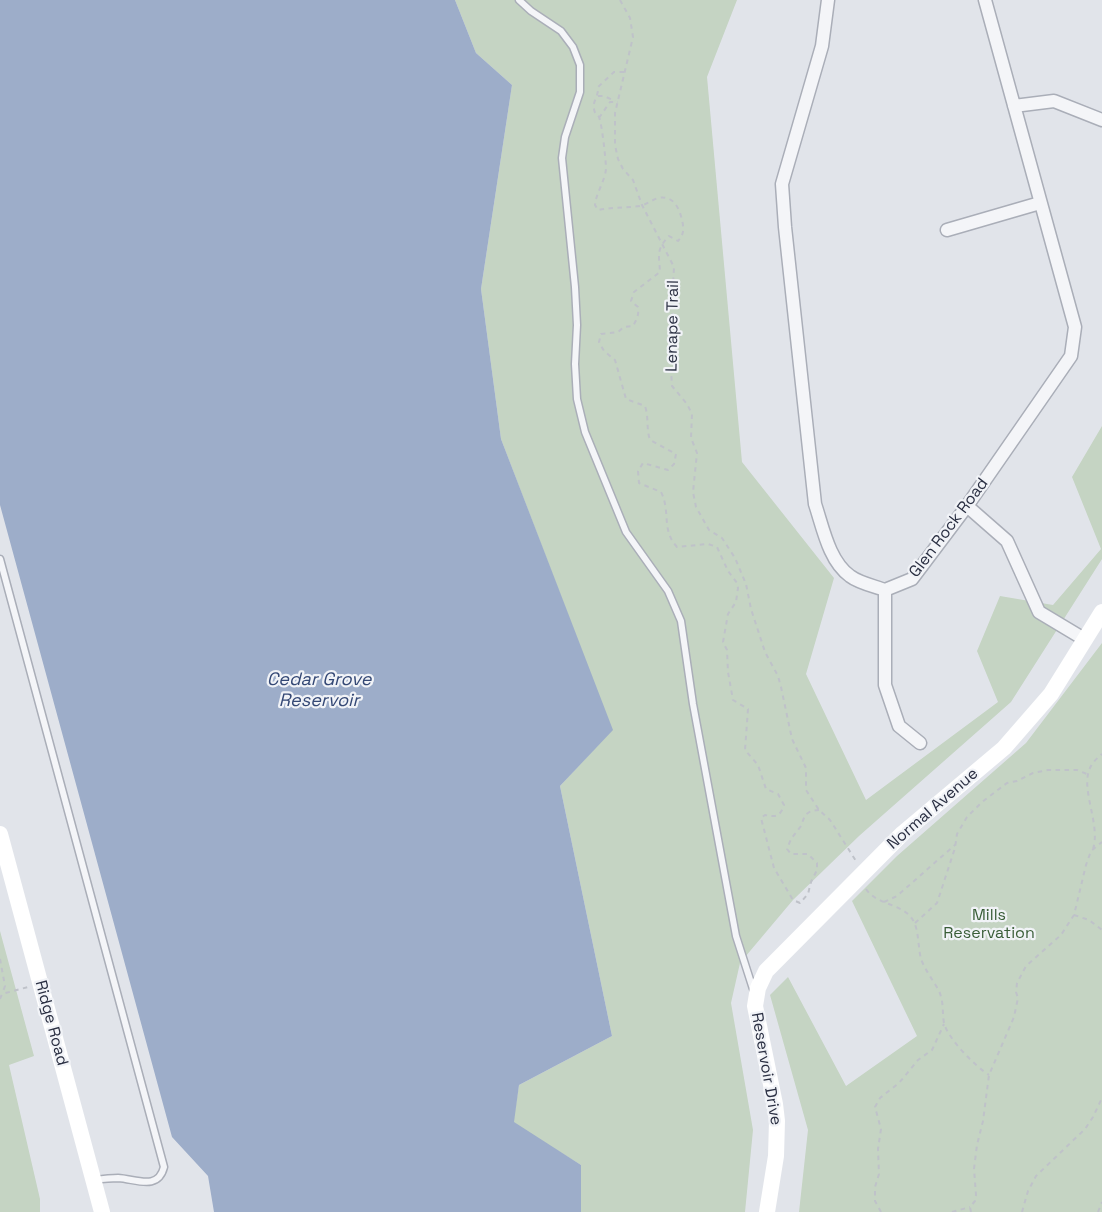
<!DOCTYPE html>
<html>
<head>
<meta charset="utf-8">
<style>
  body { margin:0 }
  canvas { display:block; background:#e1e4ea }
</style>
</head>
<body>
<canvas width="1102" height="1212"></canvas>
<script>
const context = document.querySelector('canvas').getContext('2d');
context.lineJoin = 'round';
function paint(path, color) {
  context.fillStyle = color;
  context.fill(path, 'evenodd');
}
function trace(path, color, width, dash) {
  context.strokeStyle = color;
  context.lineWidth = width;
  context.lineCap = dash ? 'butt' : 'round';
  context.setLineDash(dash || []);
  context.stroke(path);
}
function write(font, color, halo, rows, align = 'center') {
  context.font = font + ' "Space Grotesk",sans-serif';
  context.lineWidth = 4.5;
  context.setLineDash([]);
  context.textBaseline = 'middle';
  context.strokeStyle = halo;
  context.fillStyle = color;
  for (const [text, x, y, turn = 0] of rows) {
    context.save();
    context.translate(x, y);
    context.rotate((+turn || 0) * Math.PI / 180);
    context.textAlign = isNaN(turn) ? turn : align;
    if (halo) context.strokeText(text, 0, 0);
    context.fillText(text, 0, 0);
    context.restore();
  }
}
paint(new Path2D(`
  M455 0H737L707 77 742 462 834 578 806 674 866 800 998 702 977 651 1000 596 1053 605 1101 549 1072 477 1102 426V559L1011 702 859 836 793 900 740 963 731 1003 753 1130 745 1212H581V1165L513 1123 519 1085 612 1036 560 786 612 730 501 439 481 289 512 85 476 53Z
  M1102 643V1212H799L808 1130 770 995 788 977 846 1086 917 1036 852 901 897 856 1026 743Z
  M0 931 34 1056 9 1065 40 1199V1212H0Z`), '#c5d4c3');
paint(new Path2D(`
  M0 0H455L476 53 512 85 481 289 501 439 613 730 560 786 612 1036 519 1085 514 1122 581 1165V1212H214L208 1176 172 1137 0 505Z`), '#9dadc9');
const lane = new Path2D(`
  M519 0 531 11 561 31 573 47 580 65V92L565 137 562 158 575 287 577 325 575 364 577 399 585 432 626 532 668 591 681 621 693 704 736 936 753 989
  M0 559 164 1167C158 1191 136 1179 118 1178 110 1178 102 1179 94 1180`);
const street = new Path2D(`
  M828 0 822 46 782 184 785 227 815 504C823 528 829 561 850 576 859 583 874 586 885 590L912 579 967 506 1071 356 1075 327 985 0
  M1014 106 1054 101 1102 120
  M947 230 1040 203
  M967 506 1007 541 1039 612 1084 639
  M885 590V685L899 726 920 743`);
trace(lane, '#aaaeb8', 9);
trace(street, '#aaaeb8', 15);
trace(new Path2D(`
  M620 0 630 18 633 37 615 113V145L618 159 623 169 633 180 642 205 674 267 672 303 674 331 671 370 672 386 687 404 692 414 691 438 697 453 693 492 696 507 709 530 722 538 735 558 746 584 751 609 765 652 778 676 781 687 792 739 806 768V790L819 810 830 820 856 861
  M624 72H614L598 87C599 96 592 102 594 109 595 115 596 112 599 117 602 124 606 161 606 169 605 181 596 193 595 205L598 210C612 207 626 208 640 206 647 204 652 200 658 198 673 195 679 207 682 220 684 228 684 235 678 241L669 236C656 250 659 254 660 272L634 292 631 301 638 307C639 315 637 319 633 326L624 327 618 332 601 334 599 342 604 351 615 360 626 399 645 406C649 418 646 428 650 440L676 454 674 464 668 470 643 463 638 471 639 483 661 492C671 512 661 530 677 547L708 544 717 547 728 571 737 583 738 588 736 602 728 614 723 642 727 650 728 672 733 700 748 709 745 750 758 765 766 789 778 794 784 805C780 817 776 817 765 815L761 818 774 868 793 900 800 903 808 894 811 882 817 870V863L808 854H791L787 849 791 839 801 826 805 815 811 811 819 810
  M598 96H604L615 101
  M599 118 610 102H618
  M1093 849C1101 825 1080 789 1090 768 1092 763 1097 758 1102 754
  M866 889C877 906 905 903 914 922 919 933 918 947 921 959 925 970 933 980 939 991 944 1002 942 1012 944 1023 948 1039 975 1066 989 1075
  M884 902 897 896 956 844
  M1074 915 1089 920 1102 930
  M915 923 937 903 955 848 957 834 967 817 982 802 1007 783 1017 781 1033 773 1048 770H1077L1087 774
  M0 959 5 986 2 994
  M0 999 2 994 28 987
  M881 1212 875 1201V1187L879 1174 878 1149 881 1129 875 1107 880 1098 899 1083 918 1060 932 1050 944 1024
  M952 1212 970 1207
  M971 1212 970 1207 975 1201 976 1195 974 1169 977 1145 983 1121 989 1075 1014 1017 1018 998 1016 992 1017 983 1026 966 1061 935 1074 915 1086 865 1091 851 1102 842
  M1022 1212 1028 1191 1036 1176 1085 1129 1093 1117 1102 1098
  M1098 1212 1102 1202`), '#bfc2c9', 2, [4.5, 4.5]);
trace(lane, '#f4f5f8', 6);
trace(street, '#f4f5f8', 12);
trace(new Path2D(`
  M0 834 102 1212
  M767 1212 776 1156 777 1121 775 1104 755 1006 758 988 766 971 773 964 903 833 1004 748 1051 694 1102 612`), '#fff', 16);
write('16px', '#2a2f42', '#f1f3f7', [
  ["Lenape Trail",673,326,-89],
  ["Glen Rock Road",949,528,-53],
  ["Normal Avenue",933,809,-41],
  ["Ridge Road",51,1023,75],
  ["Reservoir Drive",766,1069,80]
]);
write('16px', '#395d37', '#f1f3f7', [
  ["Mills",989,916],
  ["Reservation",989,934]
]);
write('italic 18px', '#344875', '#f1f3f7', [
  ["Cedar Grove",319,680],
  ["Reservoir",319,701]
]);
</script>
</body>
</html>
